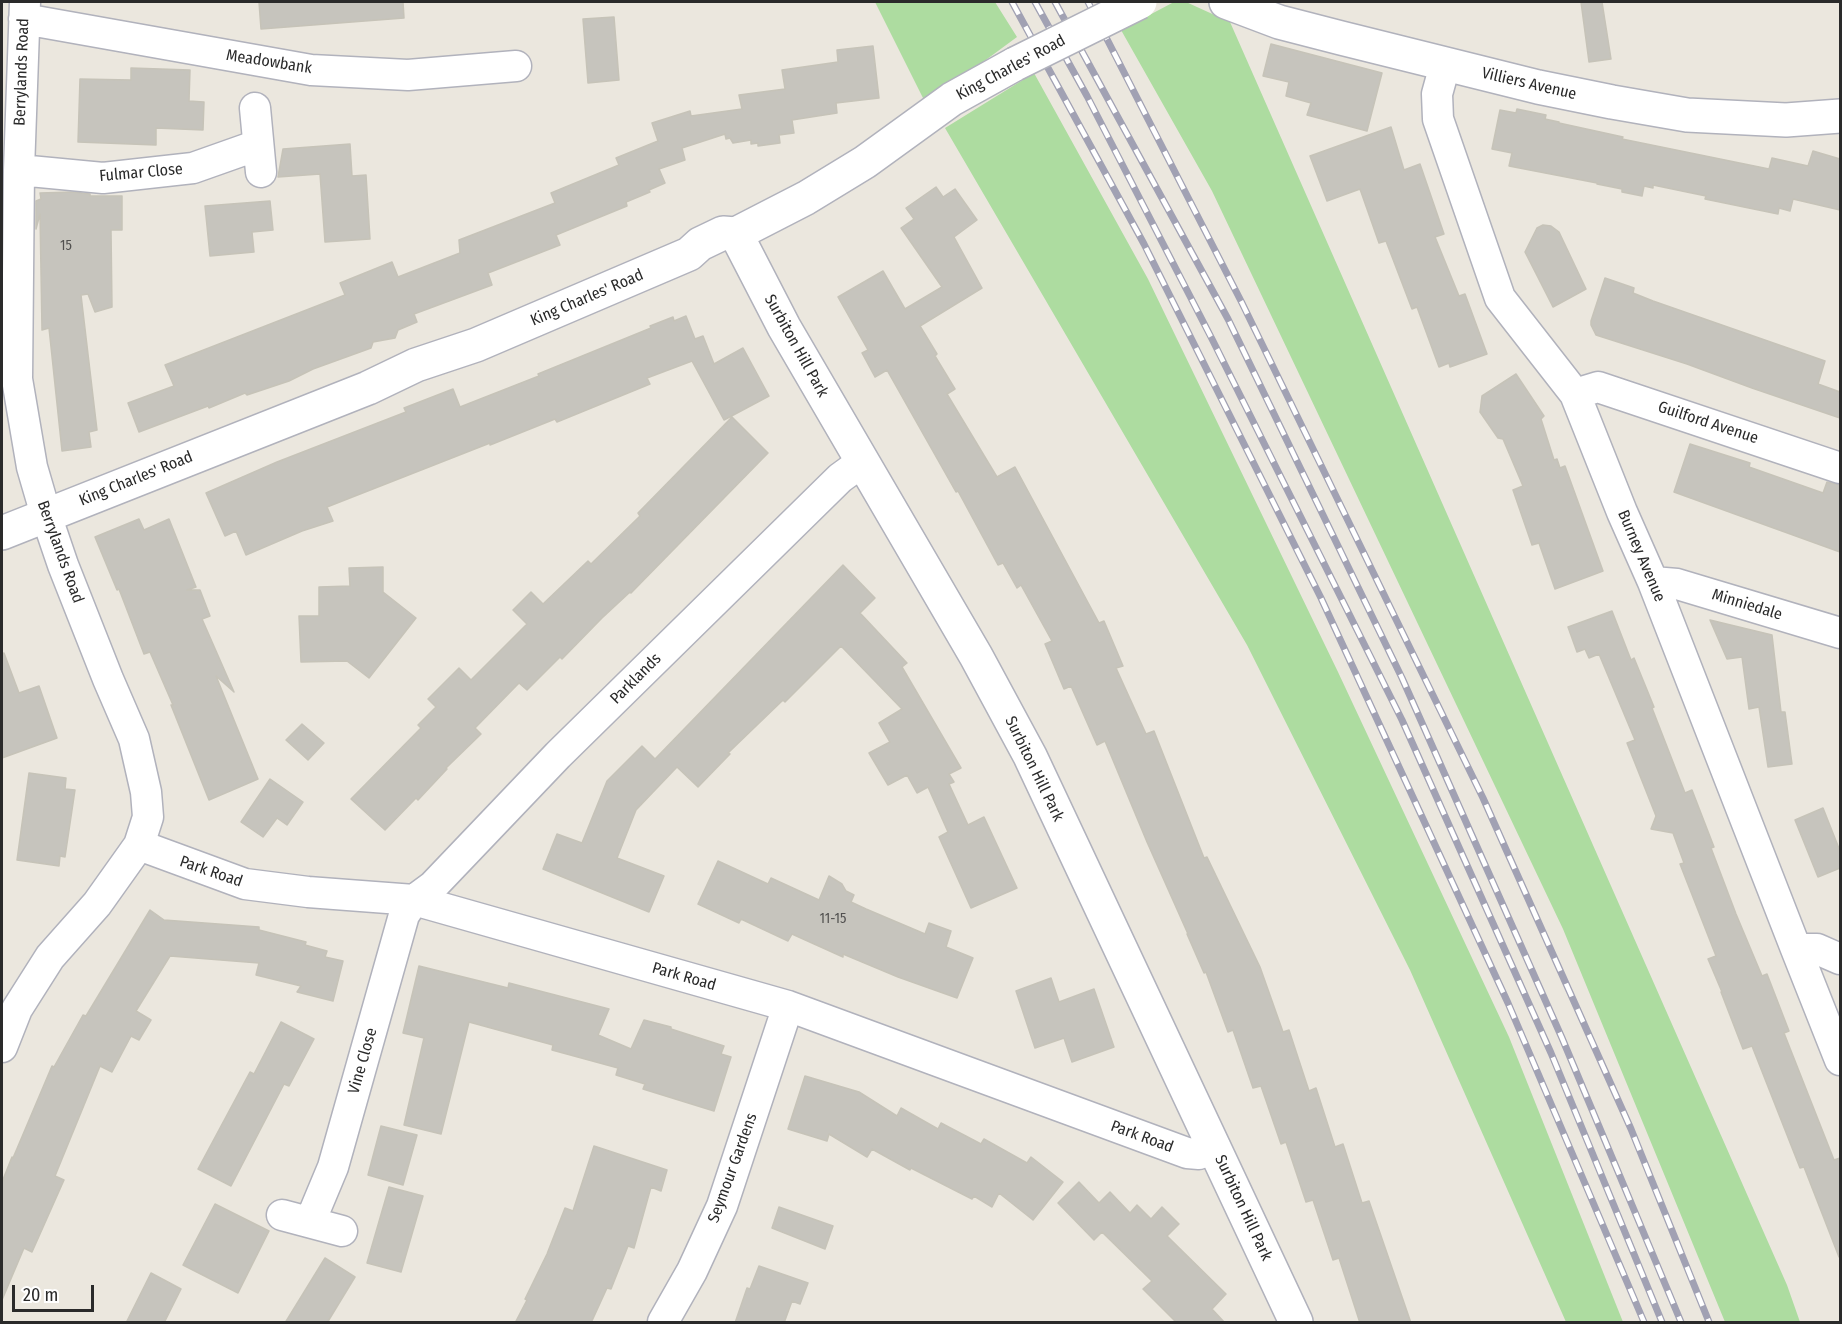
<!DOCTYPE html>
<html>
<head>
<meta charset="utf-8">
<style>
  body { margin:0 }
  #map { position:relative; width:1842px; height:1324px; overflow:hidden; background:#ebe7de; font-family:"Fira Sans Condensed",sans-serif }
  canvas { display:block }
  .frame { position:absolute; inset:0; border:3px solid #2a2a2a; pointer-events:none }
  .scale { position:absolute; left:12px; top:1285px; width:82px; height:27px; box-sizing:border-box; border:3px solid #2a2a2a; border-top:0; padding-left:8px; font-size:18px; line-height:21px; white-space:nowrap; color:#2a2a2a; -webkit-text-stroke:4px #fff; paint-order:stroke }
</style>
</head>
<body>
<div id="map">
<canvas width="1842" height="1324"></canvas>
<div class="frame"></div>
<div class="scale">20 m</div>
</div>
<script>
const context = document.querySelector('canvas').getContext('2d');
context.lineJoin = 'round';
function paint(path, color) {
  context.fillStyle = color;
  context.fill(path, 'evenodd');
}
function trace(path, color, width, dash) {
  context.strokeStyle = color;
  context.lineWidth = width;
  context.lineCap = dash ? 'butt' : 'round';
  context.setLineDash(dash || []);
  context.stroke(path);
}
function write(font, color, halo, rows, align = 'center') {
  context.font = font + ' "Fira Sans Condensed",sans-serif';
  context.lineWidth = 4.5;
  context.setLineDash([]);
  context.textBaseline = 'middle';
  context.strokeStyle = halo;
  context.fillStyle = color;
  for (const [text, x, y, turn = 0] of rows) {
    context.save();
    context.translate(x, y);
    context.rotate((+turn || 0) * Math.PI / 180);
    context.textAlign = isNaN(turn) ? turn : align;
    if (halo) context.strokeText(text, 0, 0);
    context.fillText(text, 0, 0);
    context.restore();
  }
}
paint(new Path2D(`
  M875 2H995L1017 37 926 104Z
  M1174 2H1186L1230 22 1787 1285 1800 1322H1725L1563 929 1212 191 1121 30Z
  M1034 73 1148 279 1338 672 1509 1037 1623 1322H1566L1410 970 1247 645 945 128Z`), '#addca0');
const building = new Path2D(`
  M259 2H403L404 18 261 29Z
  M1581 2H1602L1611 59 1589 62Z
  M614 17 619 80 588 83 583 19Z
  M1271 44 1382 73 1367 131 1307 115 1311 103 1286 96 1289 82 1263 76Z
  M873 46 879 98 836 103 837 113 792 120 794 133 779 135 780 143 758 146V143L751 144V140L733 143 730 138 726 139 725 134 682 148 685 160 659 169 665 183 649 190 650 192 626 202 627 206 556 235 560 245 488 273 492 285 414 314 417 322 398 330 395 338 373 342 371 348 313 369 289 381 247 395 245 393 209 408 208 406 139 432 128 403 174 386 165 365 345 295 340 283 392 262 398 277 460 253 459 240 555 203 551 193 619 165 616 158 658 141 652 123 690 111 691 116 742 109 739 95 785 89 782 70 838 62 837 50Z
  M131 68 190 70 189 101 204 102 203 130 156 128V145L78 142 80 79 131 80Z
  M1517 109 1546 115 1545 119 1559 122V123L1623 137 1622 139 1769 169 1772 158 1808 166 1813 151 1840 159V210L1793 199 1790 211 1779 208 1778 214 1705 199 1706 196 1653 185V188L1644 186 1642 196 1622 192V189L1597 184V183L1509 166 1512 153 1492 149 1500 110 1516 113Z
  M1391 127 1404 170 1420 164 1444 234 1435 237 1459 296 1465 294 1487 354 1450 367 1449 363 1439 367 1417 307 1412 309 1386 241 1379 243 1360 189 1327 201 1310 156Z
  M350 144 352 176 366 175 370 239 325 242 320 174 278 177 283 149Z
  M936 187 943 197 955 189 977 220 954 237 982 288 920 326 937 354 935 356 955 389 947 394 997 477 1015 467 1099 623 1104 621 1123 666 1116 668 1146 734 1154 731 1204 858 1207 857 1260 967 1283 1032 1289 1030 1309 1091 1316 1088 1335 1147 1343 1144 1362 1203 1369 1201 1411 1323H1360L1339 1258 1333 1260 1313 1200 1306 1202 1286 1142 1281 1144 1261 1086 1253 1088 1233 1030 1228 1032 1206 972 1204 973 1187 934H1188L1147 842 1105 741 1097 745 1071 686 1064 689 1045 644 1052 641 1021 585 1017 588 1003 563 998 565 958 491 956 492 887 370 875 377 862 353 868 350 838 297 883 271 905 309 942 287 901 228 914 219 906 208Z
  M73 192 90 194V196H122V230H111L112 307 95 312 88 294 81 295 97 430 89 432 91 447 62 451 49 328 42 330 40 214 36 229V201L41 199 40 193Z
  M270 201 273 230 252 232 254 252 210 256 205 206Z
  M1543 225 1551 226 1559 232 1586 289 1553 307 1525 252 1537 228Z
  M1605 278 1634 288 1633 293 1653 301 1825 361 1818 384 1840 392V418L1752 388 1687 364 1596 335 1591 325V321Z
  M686 316 695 339 703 336 714 364 743 348 769 396 724 420 692 361 647 378 650 384 557 422 555 419 490 445V443L327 507 333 521 302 531 246 555 236 531 225 536 206 493 277 462 406 412 404 408 453 389 460 407 539 376 538 374 651 328 650 326 673 317 674 321Z
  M1516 374 1544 416 1541 419 1554 460 1557 459 1560 468 1565 466 1603 571 1555 589 1539 543 1532 545 1513 490 1523 486 1503 439 1498 438 1480 412 1482 396Z
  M732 417 768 453 631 593 630 592 602 618 562 659 560 657 527 690 519 683 475 728 481 734 446 768 447 769 418 800 416 798 385 830 351 799 421 728 418 725 436 707 428 699 459 668 471 680 527 624 513 610 531 592 543 604 588 561 591 564 640 516 638 513Z
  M1690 444 1750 463 1749 467 1823 493 1827 482 1840 485V552L1674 492Z
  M139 519 144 530 169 519 196 587 187 590H200L210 616 202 619 234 692 216 676 258 779 209 800 171 705H173L150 652 144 654 119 589 117 590 95 537Z
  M843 565 875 598 860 613 907 663 902 667 961 768 949 774 954 782 949 784 968 825 984 817 1017 888 971 908 939 837 948 832 928 787 917 793 907 775 888 785 869 753 890 742 879 723 902 709 841 646 785 702 783 700 728 753 730 754 698 787 677 767 636 810 617 858 664 876 649 912 543 869 557 834 582 843 607 781 642 746 655 759Z
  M383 567V592L416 618 369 678 347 661 301 662 299 616H319V587L350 586 349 568Z
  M1612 611 1631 660 1634 658 1654 707 1652 708 1685 793 1692 790 1714 847 1711 848 1736 914 1762 976 1767 974 1789 1031 1784 1033 1834 1160 1840 1158V1257H1839L1804 1167 1800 1168 1752 1046 1743 1049 1721 992H1722L1708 959 1716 956 1680 864 1684 863 1673 833 1651 829 1656 816 1627 743 1635 740 1599 654 1589 658 1585 649 1577 652 1568 627Z
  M1710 620 1772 635 1781 712H1785L1792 764 1768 767 1759 707 1749 709 1742 657 1727 659Z
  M4 653 19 693 39 686 57 738 2 758V654Z
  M302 724 324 743 308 760 286 740Z
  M29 773 66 778 65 789 75 790 65 857 60 856 59 866 17 860Z
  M270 779 303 802 287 825 277 818 263 837 241 822Z
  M1823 808 1840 851V868L1818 877 1795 820Z
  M718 861 768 884 771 878 819 900 829 876 842 884 846 891 854 895 851 902 866 909 925 934 929 923 951 931 946 947 973 958 957 998 898 977 843 954V957L792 934 788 941 741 919 739 923 698 904Z
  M150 910 164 920 259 927V930L306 942 305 945 327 951 325 957 343 961 333 1001 297 992 301 986 256 975 259 963 170 956 136 1011 151 1020 139 1040 131 1036 112 1072 100 1066 55 1176 64 1180 32 1252 24 1248 2 1300V1182L12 1157 13 1158 52 1066 54 1067 83 1015 86 1016Z
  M419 966 508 988 509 983 609 1009 598 1035 631 1049 644 1020 671 1027V1029L724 1046 721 1054 731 1057 714 1111 643 1089 645 1084 616 1075 618 1068 552 1050 553 1045 469 1022 441 1134 404 1125 424 1038 403 1033Z
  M1051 978 1059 1002 1094 989 1114 1047 1072 1062 1064 1038 1035 1048 1016 991Z
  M281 1022 314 1039 289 1086 284 1084 231 1186 198 1169 250 1072 254 1074Z
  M805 1076 859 1092 897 1116 901 1108 938 1129 941 1123 981 1144 984 1139 1027 1163 1031 1157 1063 1182 1033 1220 999 1193 992 1207 974 1196 972 1199 911 1168 910 1170 872 1149 867 1157 829 1134 827 1141 788 1129Z
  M381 1126 417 1135 403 1185 368 1175Z
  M594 1146 667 1170 661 1191 651 1187 634 1248 628 1246 611 1289 607 1288 591 1323H515L527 1300 525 1299 547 1254 565 1208 573 1211Z
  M1079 1182 1099 1203 1110 1192 1130 1213 1137 1205 1151 1219 1162 1207 1179 1224 1167 1236 1226 1294 1212 1309 1225 1323H1177L1143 1289 1152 1281 1102 1232 1094 1240 1058 1203Z
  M389 1187 423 1196 401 1272 367 1263Z
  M215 1204 269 1231 238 1293 183 1265Z
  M779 1207 833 1226 825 1249 772 1228Z
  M325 1258 355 1277 327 1323H285Z
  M759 1266 808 1283 800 1304 792 1301 784 1323H735L747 1288 750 1289Z
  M151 1273 181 1289 164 1323H126Z`);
paint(building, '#c6c4bd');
trace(building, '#c6c3b8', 1.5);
const minor = new Path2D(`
  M24 19 311 70 408 75 516 66
  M1445 65 1437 94 1438 119 1500 298 1575 394 1622 512 1653 582 1796 949 1840 1060
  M255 108 261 172
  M19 170 103 178 193 168 258 145
  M1575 394 1598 387 1840 468
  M1653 582 1677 584 1840 633
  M139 845 245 884 308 892 414 900 788 1006 1187 1153 1199 1154 1215 1147
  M1796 949H1817L1840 959
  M2 1047 17 1009 50 957 97 904 139 845 148 817 146 792 134 739 108 679 63 565 46 515 32 467 17 379 19 170 25 2
  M282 1215 342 1231
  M310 1222 333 1167 404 915 414 900 433 886 558 755 840 478 862 462
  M663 1322 692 1271 722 1206 788 1006`);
const tertiary = new Path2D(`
  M1226 2 1279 22 1341 38 1538 87 1612 102 1687 115 1786 120 1840 116
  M736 234 784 327 976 656 1030 756 1296 1322
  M2 533 368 388 416 365 476 345 689 254 700 244 723 233 736 234 806 198 865 162 952 99 1015 64`);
trace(minor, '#b1b2bc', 33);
trace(tertiary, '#b1b2bc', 36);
trace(minor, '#fff', 30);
trace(tertiary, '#fff', 33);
const rail = new Path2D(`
  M1012 2 1144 244 1321 598 1508 1003 1644 1322
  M1035 2 1087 96 1212 339 1402 720 1551 1053 1662 1322
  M1055 2 1228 319 1402 678 1562 1038 1681 1322
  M1088 2 1242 303 1483 798 1631 1129 1709 1322`);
trace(rail, '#a1a1b3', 7);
trace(rail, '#fff', 4.5, [14]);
const tertiaryBridge = new Path2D(`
  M1015 64 1140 2`);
trace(tertiaryBridge, '#b1b2bc', 36, []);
trace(tertiaryBridge, '#fff', 33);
write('14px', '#51504f', null, [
  ["15",66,246],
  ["11-15",833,919]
]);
write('16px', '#2a2a2a', '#fff', [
  ["Meadowbank",269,62,9],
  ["King Charles' Road",1011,68,-28],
  ["Berrylands Road",22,72,-88],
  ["Villiers Avenue",1529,84,13],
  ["Fulmar Close",141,173,-5],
  ["King Charles' Road",587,298,-23],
  ["Surbiton Hill Park",796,346,61],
  ["Guilford Avenue",1708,423,18],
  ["King Charles' Road",136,479,-22],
  ["Berrylands Road",60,552,70],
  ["Burney Avenue",1641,556,67],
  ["Minniedale",1747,605,17],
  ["Parklands",636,679,-45],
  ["Surbiton Hill Park",1034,769,64],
  ["Park Road",211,872,19],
  ["Park Road",684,977,16],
  ["Vine Close",363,1061,-74],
  ["Park Road",1142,1137,20],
  ["Seymour Gardens",733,1168,-70],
  ["Surbiton Hill Park",1243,1208,65]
]);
</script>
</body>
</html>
